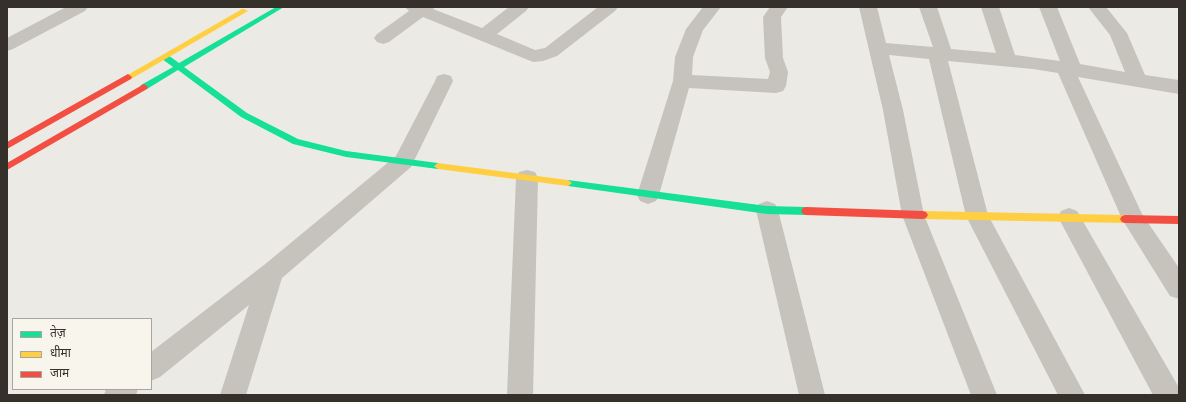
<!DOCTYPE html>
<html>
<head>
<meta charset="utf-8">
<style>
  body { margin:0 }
  #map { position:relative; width:1186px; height:402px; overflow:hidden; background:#eceae4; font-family:Arial,"Noto Sans Devanagari",sans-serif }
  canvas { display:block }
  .frame { position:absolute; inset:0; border:8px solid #36302b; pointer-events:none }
  .legend { position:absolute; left:12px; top:318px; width:140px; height:72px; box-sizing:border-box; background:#f8f5ec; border:1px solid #aaa69f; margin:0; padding:5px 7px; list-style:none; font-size:12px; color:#36302b }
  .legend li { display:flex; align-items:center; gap:8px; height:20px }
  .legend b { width:20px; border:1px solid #aaa69f }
</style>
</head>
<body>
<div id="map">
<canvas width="1186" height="402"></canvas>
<div class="frame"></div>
<ul class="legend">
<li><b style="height:5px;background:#16e098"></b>तेज़</li>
<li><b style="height:5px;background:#ffcf43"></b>धीमा</li>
<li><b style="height:5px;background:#f24e42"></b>जाम</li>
</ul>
</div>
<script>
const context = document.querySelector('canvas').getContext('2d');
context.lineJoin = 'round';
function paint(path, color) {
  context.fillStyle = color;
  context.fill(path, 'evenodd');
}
paint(new Path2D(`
  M66 7H88L85 11 13 49 7 51V38Z
  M405 7H435L433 9 482 28 509 7H529L526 11 497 34 535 50 545 48 598 7H618L615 11 557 56 543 61 533 62 423 17 389 42 383 44 377 42 374 38 377 34 409 11Z
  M703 7H721L703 30 693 57 692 75 768 79 770 72 765 58 763 17 770 7H788L781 17 783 58 788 72 786 86 783 91 776 93 689 88 659 195 656 201 648 204 640 201 637 195 673 81 675 57 686 29Z
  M859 7H877L886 43 933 47 919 7H937L951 49 996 53 981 7H999L1015 55 1060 61 1039 7H1057L1080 64 1125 72 1110 35 1088 7H1106L1127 33 1145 75 1179 80V94L1078 77 1142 214 1179 268V299L1170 296 1122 219 1058 73 1033 69 948 61 988 215 1085 395H1058L966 216 929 59 889 55 903 110 924 215 997 395H971L902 215 883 110Z
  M444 74 451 76 453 81 411 167 282 278 246 395H220L249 305 160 377 151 381V352L264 265 396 156 435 81 437 76Z
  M527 170 535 172 538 178 533 395H507L516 178 519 172Z
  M767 201 775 204 778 210 825 395H799L756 210 759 204Z
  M1069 208 1077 211 1178 386 1179 395H1153L1058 217 1061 211Z
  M106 389H138L136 395H104Z`), '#c6c2bc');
paint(new Path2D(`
  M276 7H284L184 67 247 113 298 139 346 151 438 163 442 166 441 168 438 169 346 157 293 144 241 117 178 70 147 89H141L140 87 141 85 173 67 162 59V55H168L179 63Z
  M568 180 767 206 806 207 809 208 811 211 809 214 806 215 767 214 568 186 564 183Z`), '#16e098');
paint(new Path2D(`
  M242 9H244L248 11 131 79H125L124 77Z
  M438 163 568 180 572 183 568 186 438 169 434 166Z
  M923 211 1125 215 1128 216 1130 219 1128 222 1125 223 923 219 920 218 918 215 920 212Z`), '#ffcf43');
paint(new Path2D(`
  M128 74 132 77 131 79 7 149V142Z
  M144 84 148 87 147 89 7 170V163Z
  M806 207 923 211 926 212 928 215 926 218 923 219 806 215 803 214 801 211 803 208Z
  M1125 215 1179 216V224L1125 223 1122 222 1120 219 1122 216Z`), '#f24e42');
</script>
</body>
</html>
